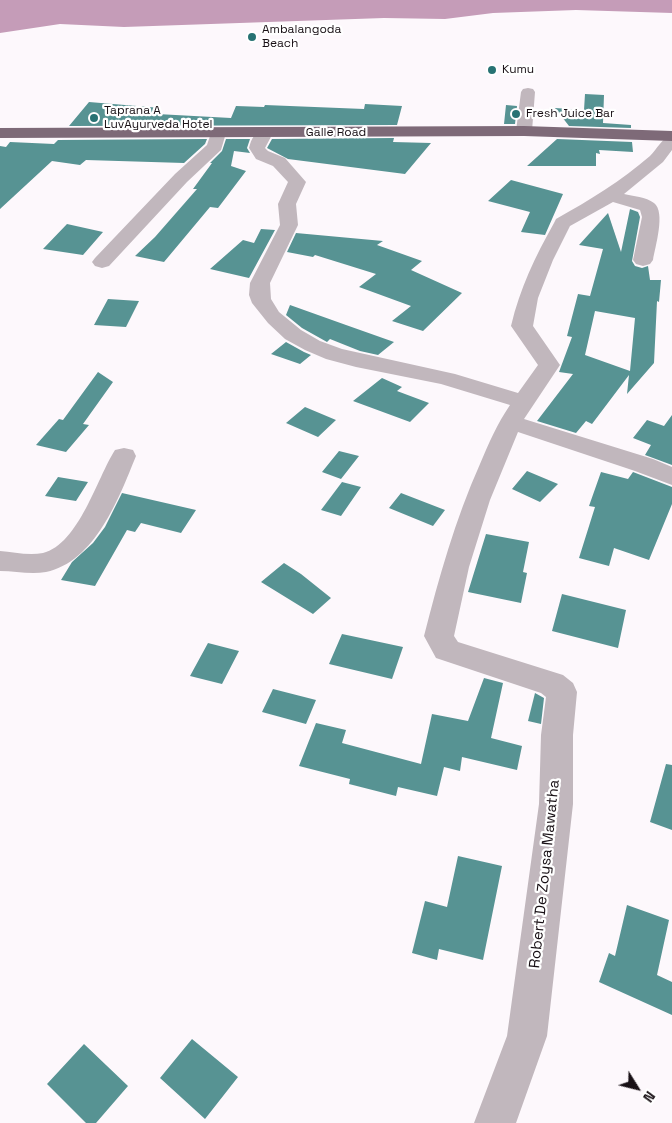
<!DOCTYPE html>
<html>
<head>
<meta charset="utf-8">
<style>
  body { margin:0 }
  #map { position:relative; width:672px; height:1123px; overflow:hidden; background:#fdf8fc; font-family:"Space Grotesk",sans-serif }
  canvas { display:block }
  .north { position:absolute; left:612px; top:1063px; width:50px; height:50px; -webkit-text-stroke:4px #fff; paint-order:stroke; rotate:126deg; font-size:14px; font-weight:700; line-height:20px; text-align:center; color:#181015 }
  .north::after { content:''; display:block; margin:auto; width:18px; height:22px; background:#181015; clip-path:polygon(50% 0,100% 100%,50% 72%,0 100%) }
</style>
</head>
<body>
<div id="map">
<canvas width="672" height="1123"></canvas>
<div class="north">N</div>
</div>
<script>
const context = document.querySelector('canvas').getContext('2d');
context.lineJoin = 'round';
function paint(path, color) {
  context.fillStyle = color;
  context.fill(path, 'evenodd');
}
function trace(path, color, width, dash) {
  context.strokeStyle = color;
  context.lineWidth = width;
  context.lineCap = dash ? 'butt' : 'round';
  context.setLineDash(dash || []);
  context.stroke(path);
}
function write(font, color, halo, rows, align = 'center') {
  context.font = font + ' "Space Grotesk",sans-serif';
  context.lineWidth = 4.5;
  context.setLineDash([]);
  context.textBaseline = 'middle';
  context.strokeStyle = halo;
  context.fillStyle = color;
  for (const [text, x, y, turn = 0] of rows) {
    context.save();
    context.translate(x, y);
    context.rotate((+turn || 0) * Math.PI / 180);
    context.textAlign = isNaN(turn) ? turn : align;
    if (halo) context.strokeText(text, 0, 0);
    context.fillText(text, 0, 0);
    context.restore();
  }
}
paint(new Path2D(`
  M0 0H672V13L576 10 493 13 445 19 384 18 124 27 60 24 0 33Z`), '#c59cb8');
paint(new Path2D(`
  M585 94 604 95 603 123 631 125V128L569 126 555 108 584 110Z
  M89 102 161 108 157 114 231 118 236 106 264 107 265 105 364 109 365 104 402 106 397 125 69 126Z
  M506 105 517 106 515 124H504Z
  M394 138 393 142 431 143 405 174 288 159 267 148 272 139Z
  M207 139 205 144 184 163 86 160 80 165 52 161 0 209V146L6 147 10 142 54 144 58 140Z
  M226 139H250L247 148 250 153 234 151 231 166 246 171 218 208 210 207 164 262 135 256 155 237 197 189H193L212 163H210L222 151Z
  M557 139 632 142 633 152 599 150 600 154 596 153V166H527Z
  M511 180 563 194 545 235 521 232 530 212 488 201Z
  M630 209 638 212 640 217 632 261 635 266 642 268 648 266 650 280H661L659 302 657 301 654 363 627 394 629 375 592 424 586 421 576 433 537 421 573 374 559 372 572 337 567 336 578 294 590 296 603 249 579 245 608 213 621 252ZM595 311 635 318 630 371 585 355Z
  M67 224 103 232 83 255 43 249Z
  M261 229 275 230 249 278 210 269 243 240 254 243Z
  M296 233 383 241 377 245 422 261 411 270 462 293 423 331 392 321 411 306 359 287 376 274 315 255 313 257 287 252Z
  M108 299 139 301 126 327 94 325Z
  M290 305 346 325 394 342 378 355 360 351 330 339 327 342 302 328 286 315Z
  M286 342 304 352 311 355 300 364 271 354Z
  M98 372 113 382 83 424 89 425 66 452 36 445 59 419 63 420Z
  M382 378 402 387 397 391 429 403 410 422 353 401Z
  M305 407 336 420 318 437 286 423Z
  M672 415V465L645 455 651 445 633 438 647 420 664 426Z
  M339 451 359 456 341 479 322 472Z
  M527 471 558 484 540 502 512 489Z
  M601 472 628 479 633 472 672 487V504L649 560 614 548 609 566 579 558 595 507 589 506Z
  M58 477 88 482 76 501 45 496Z
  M342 482 361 487 341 516 321 510Z
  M122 493 196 510 181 533 141 523 135 532 127 530 95 586 61 580 72 562 93 543 105 527Z
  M401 493 445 510 433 526 389 508Z
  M486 534 529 542 523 572 527 573 521 603 468 592Z
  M284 563 301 574 331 598 313 614 261 582Z
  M562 594 626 610 618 648 552 631Z
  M342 634 403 647 392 679 329 664Z
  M208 643 239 651 222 684 190 676Z
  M484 678 503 683 491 738 522 746 517 770 462 757 460 771 444 767 437 796 398 787 396 796 349 784 350 779 299 766 316 723 346 730 342 743 421 764 432 714 468 721Z
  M273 689 316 700 306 724 262 712Z
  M535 693 544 698 541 724 528 721Z
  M666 764 672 765V830L650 822Z
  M458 856 502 866 483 960 439 949 437 960 412 953 425 901 447 907Z
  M627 905 669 920 657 975 672 982V1015L599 982 609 953 615 956Z
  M192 1039 238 1077 205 1119 160 1078Z
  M84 1044 128 1086 96 1123H86L47 1084Z`), '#579393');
paint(new Path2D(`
  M528 88 533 89 535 92 532 131 530 134H518L516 131 521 92 523 89Z
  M218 128 224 130 226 133 221 150 187 182 109 266 102 268 95 266 92 262 95 258 175 174 207 145 212 130Z
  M265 128 271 130 273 133 265 148 268 151 285 158 306 182 296 204 298 225 270 283 271 299 279 312 301 330 320 341 342 349 455 374 518 393 538 365 511 326C520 288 535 257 554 223L556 219C590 200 621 181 650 156 657 149 662 138 672 135V150L663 162 624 194C633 196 646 197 654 203 666 212 655 247 653 260L650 264 643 266 636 264 633 260 642 217 640 210 613 202 570 226 553 260 538 298 533 326 560 365 524 419 653 459 672 467V485L635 471 518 432 490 500 469 567 454 636 458 642 563 675 573 683 577 692 573 735V804L547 1036 516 1123H474L507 1036 539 804 541 735 546 697 541 693 436 658 424 636C439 577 455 520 480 464 489 443 497 424 510 405L441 384 356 367 326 359 305 350 285 339 268 323 252 303 249 295 250 283 280 225 278 204 288 182 273 166 256 159 249 148C251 139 256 130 265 128Z
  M124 448 133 450 136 456C119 498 95 562 46 572 31 575 15 571 0 571V551C13 552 29 556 43 553 79 544 97 478 115 450Z`), '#c1b7bd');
paint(new Path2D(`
  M524 126 672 131V141L524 136 0 138V128Z`), '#7e6a78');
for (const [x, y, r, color] of [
  [252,37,5,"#277273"],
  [492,70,5,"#277273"],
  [516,114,5,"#277273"],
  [94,118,5,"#277273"]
]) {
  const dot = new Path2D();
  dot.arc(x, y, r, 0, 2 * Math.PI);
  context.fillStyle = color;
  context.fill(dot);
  trace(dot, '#fff', 2);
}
write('12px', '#181015', '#fff', [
  ["Ambalangoda",262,30],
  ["Beach",262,44],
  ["Kumu",502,70],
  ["Taprana A",104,111],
  ["LuvAyurveda Hotel",104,125],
  ["Fresh Juice Bar",526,114]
], 'left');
write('12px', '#181015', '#fff', [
  ["Galle Road",336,133]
]);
write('15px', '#181015', '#fff', [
  ["Robert De Zoysa Mawatha",545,874,-84]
]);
</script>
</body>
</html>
